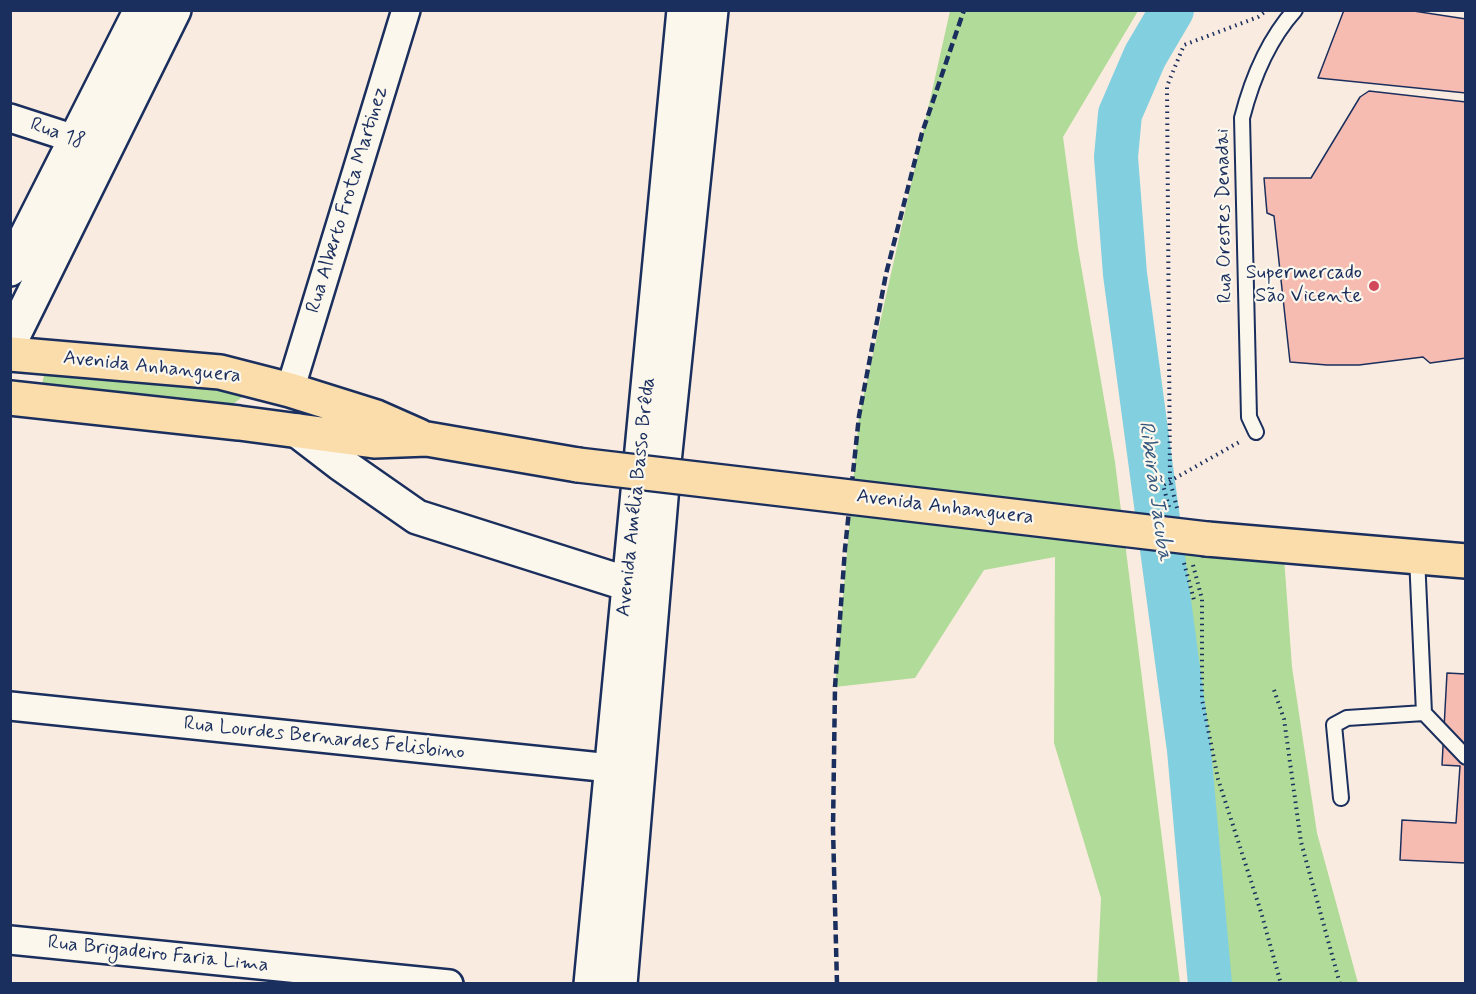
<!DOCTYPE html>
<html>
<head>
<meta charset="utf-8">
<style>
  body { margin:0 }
  #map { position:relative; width:1476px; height:994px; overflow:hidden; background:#faebe0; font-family:Mynerve,sans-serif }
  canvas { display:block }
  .frame { position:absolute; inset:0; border:12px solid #1b2f5e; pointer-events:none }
</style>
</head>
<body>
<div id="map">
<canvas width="1476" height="994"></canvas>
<div class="frame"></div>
</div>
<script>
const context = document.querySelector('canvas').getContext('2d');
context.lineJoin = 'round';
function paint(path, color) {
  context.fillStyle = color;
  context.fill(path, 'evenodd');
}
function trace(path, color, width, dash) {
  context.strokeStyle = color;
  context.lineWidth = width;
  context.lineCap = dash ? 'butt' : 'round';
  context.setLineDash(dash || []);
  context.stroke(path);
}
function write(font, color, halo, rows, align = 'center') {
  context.font = font + ' Mynerve,sans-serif';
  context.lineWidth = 4.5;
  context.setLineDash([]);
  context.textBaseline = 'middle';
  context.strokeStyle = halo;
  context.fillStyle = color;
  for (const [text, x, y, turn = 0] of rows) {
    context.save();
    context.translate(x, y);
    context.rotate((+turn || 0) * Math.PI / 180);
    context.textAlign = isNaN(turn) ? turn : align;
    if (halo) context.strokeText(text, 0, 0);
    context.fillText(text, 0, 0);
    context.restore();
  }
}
paint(new Path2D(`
  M950 11H1138L1063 137 1078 248 1115 462 1180 983H1097L1101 898 1054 743 1055 557 984 570 915 678 835 687 859 416Z
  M44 375 223 390 246 394 227 409 41 389Z
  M1168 546 1284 557 1292 667 1317 833 1358 983H1220Z`), '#b1db98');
trace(new Path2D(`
  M1172 10 1145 56 1120 114 1116 157 1125 274 1189 750 1210 984`), '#82d0df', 44);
const building = new Path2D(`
  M1344 10H1407L1466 19V93L1318 78Z
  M1369 91 1466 102V358L1430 363 1423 357 1359 365H1327L1290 362 1274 216 1267 213 1264 178H1311L1360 97Z
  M1447 673 1466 674V863L1400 860 1402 820 1456 823 1460 766 1442 765Z`);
paint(building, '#f7bcb1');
trace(building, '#1b2f5e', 1.5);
const service = new Path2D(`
  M1256 432 1249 417 1242 118C1252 79 1268 40 1295 10
  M1417 557 1424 713 1466 757
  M1341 798 1334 725 1347 718 1424 713`);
const minor = new Path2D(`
  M10 118 75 139 94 147
  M290 390 406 10
  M10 706 630 770
  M10 940 449 984`);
const tertiary = new Path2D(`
  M298 431 341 464 417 517 628 584
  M591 984 684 10
  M620 984 664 462 711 10`);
const secondary = new Path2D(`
  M10 269 141 10
  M10 342 174 10`);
const primary = new Path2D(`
  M10 354 220 372 290 390 376 417 419 436
  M10 398 239 423 374 441 427 439 578 465
  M1207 539 1466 561`);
trace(service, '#1b2f5e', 18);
trace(minor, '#1b2f5e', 32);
trace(tertiary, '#1b2f5e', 38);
trace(secondary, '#1b2f5e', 38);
trace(primary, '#1b2f5e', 38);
trace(new Path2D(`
  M1169 507 1163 485 1241 441
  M1177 508 1170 481 1167 86 1184 45 1258 17 1267 10
  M1184 563 1194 600
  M1193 565 1202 599V699L1218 779 1261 912 1281 984
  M1274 690 1284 719 1301 842 1340 984`), '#1b2f5e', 4, [1.5, 4.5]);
trace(service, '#fbf7ec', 14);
trace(minor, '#fbf7ec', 27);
trace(tertiary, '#fbf7ec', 33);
trace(secondary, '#fbf7ec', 33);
trace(primary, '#fbddab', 33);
trace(new Path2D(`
  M837 984 833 829 835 687 845 549 859 416 886 274 922 133 964 10`), '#1b2f5e', 4.5, [9, 4.5]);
const primaryBridge = new Path2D(`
  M578 465 1207 539`);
trace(primaryBridge, '#1b2f5e', 38, []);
trace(primaryBridge, '#fbddab', 33);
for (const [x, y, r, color] of [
  [1374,286,6,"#d1495b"]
]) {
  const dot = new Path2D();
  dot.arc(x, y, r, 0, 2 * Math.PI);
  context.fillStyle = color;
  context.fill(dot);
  trace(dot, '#fbf7ec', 2);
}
write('20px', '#1b2f5e', '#fbf7ec', [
  ["Rua 18",57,134,20],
  ["Rua Alberto Frota Martinez",348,200,-73],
  ["Rua Orestes Denadai",1225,216,-91],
  ["Avenida Anhanguera",152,368,6],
  ["Avenida Amélia Basso Brêda",637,497,-84],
  ["Avenida Anhanguera",945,508,7],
  ["Rua Lourdes Bernardes Felisbino",324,739,6],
  ["Rua Brigadeiro Faria Lima",158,955,6]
]);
write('20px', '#1b2f5e', '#fbf7ec', [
  ["Supermercado",1362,274],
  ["São Vicente",1362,297]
], 'right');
write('italic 21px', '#35577e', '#fbf7ec', [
  ["Ribeirão Jacuba",1154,491,82]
]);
</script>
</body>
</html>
